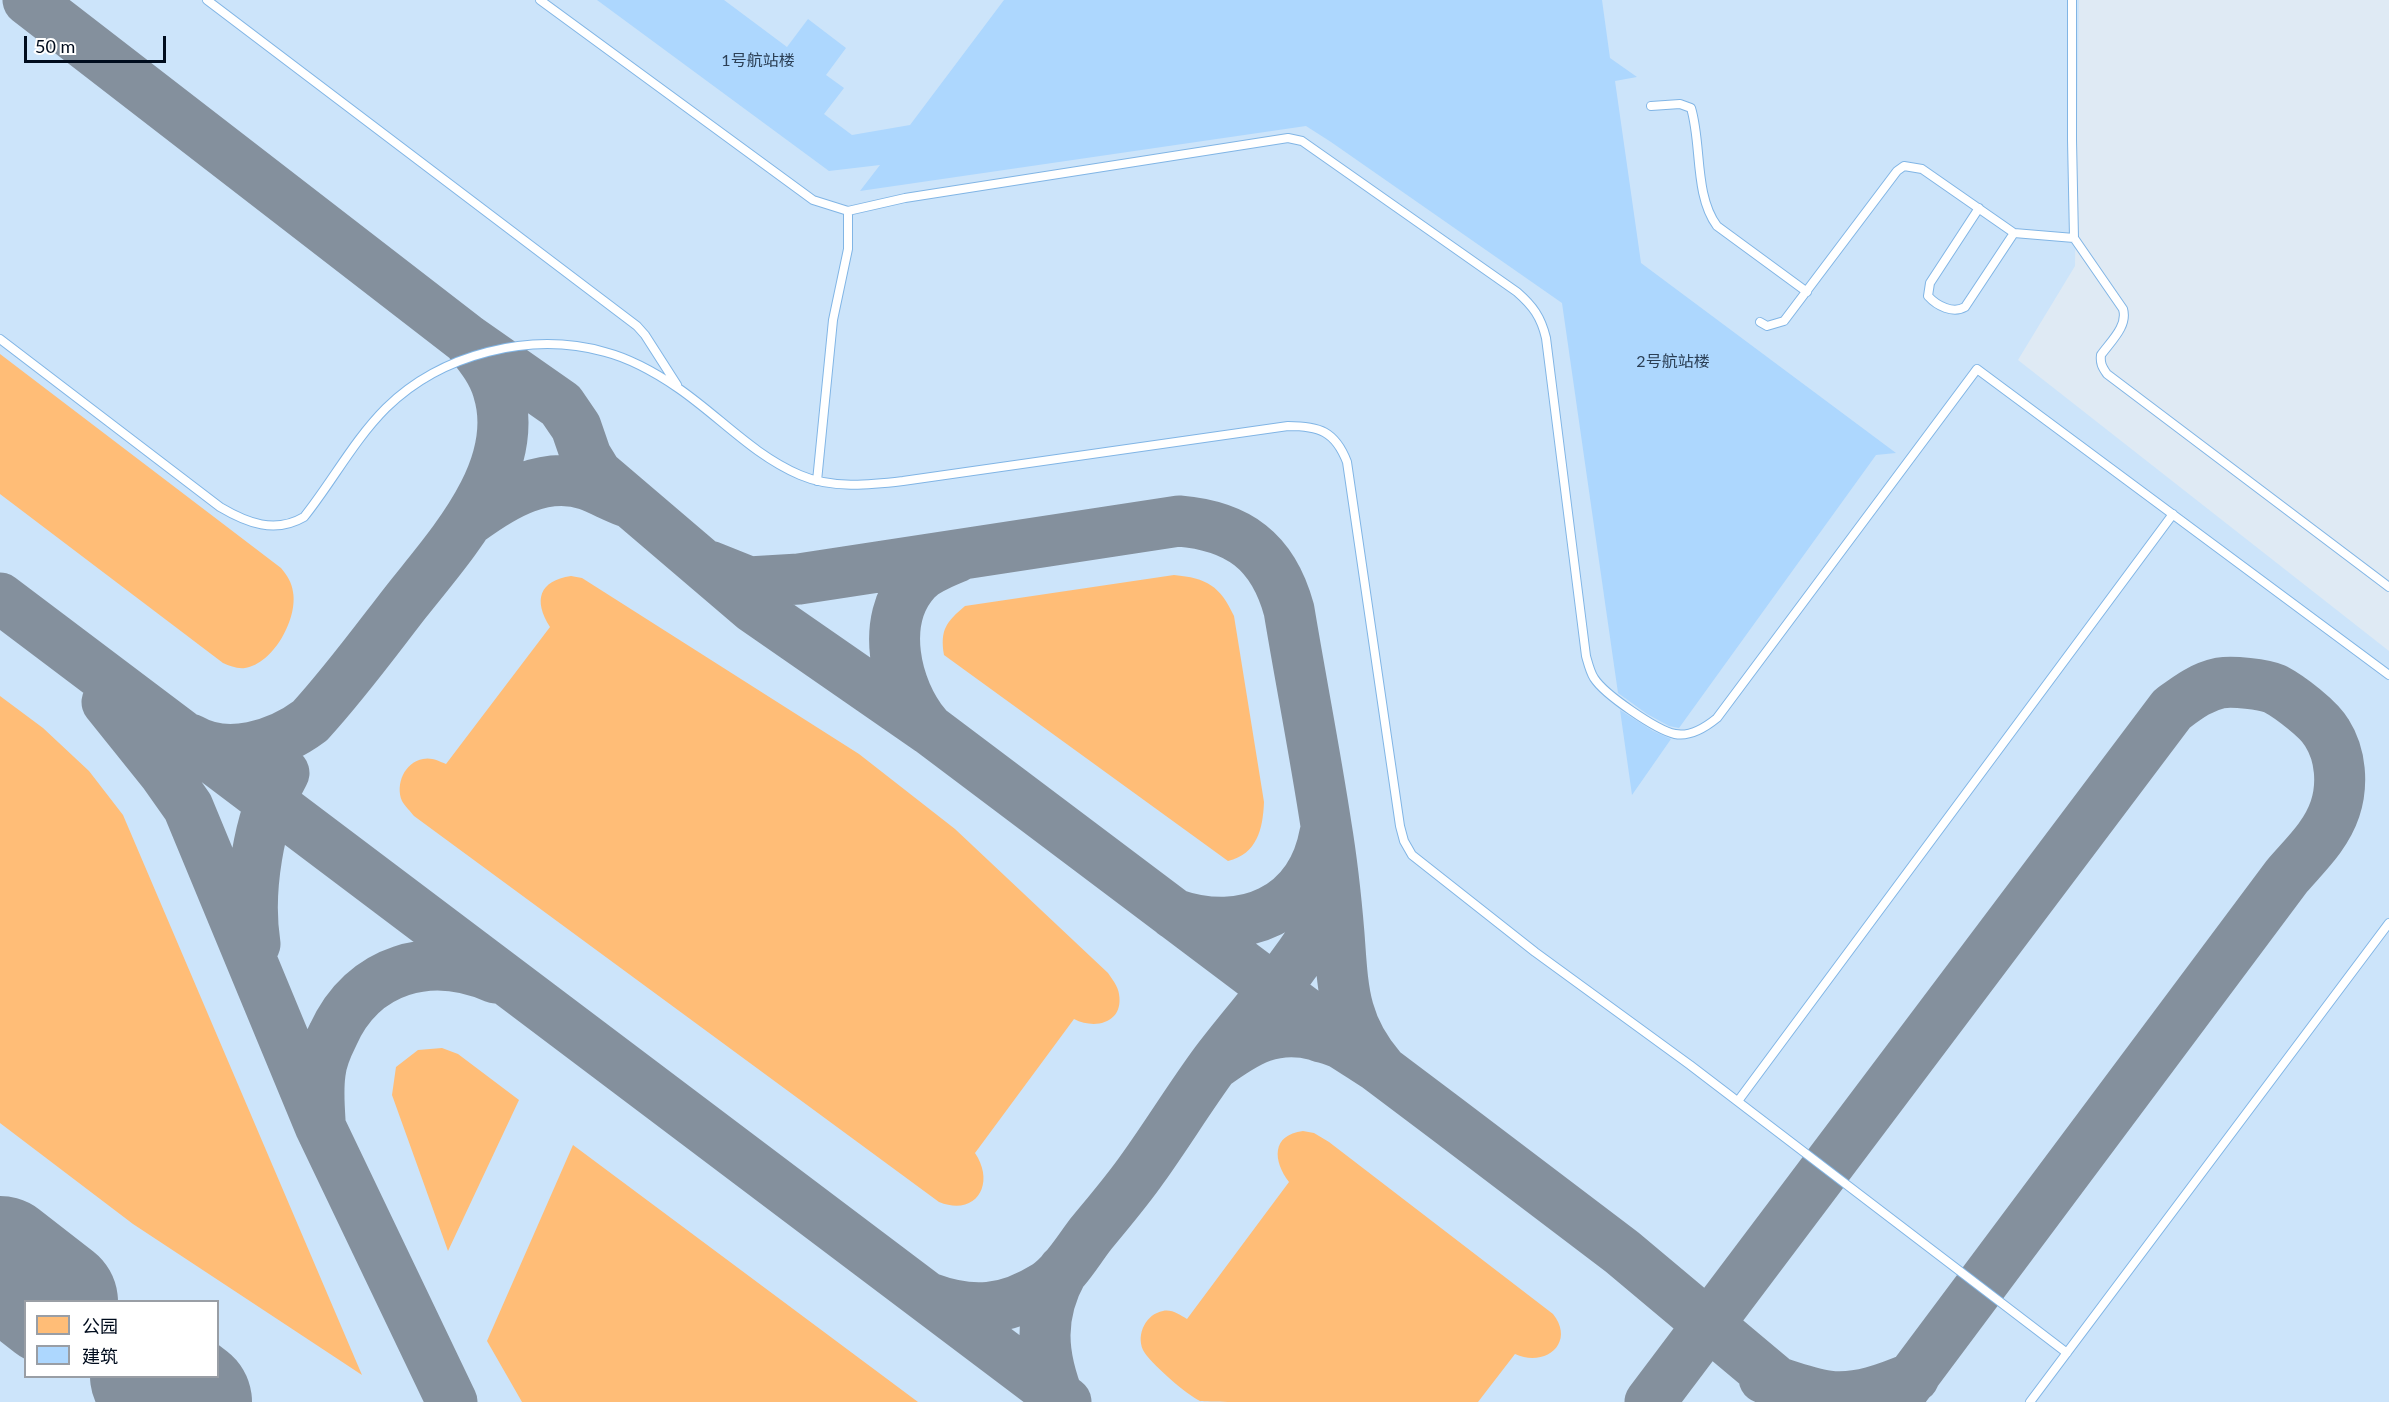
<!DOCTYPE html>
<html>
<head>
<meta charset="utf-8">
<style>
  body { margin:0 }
  #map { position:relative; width:2389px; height:1402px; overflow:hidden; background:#dfeaf4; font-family:Lato,"Noto Sans SC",sans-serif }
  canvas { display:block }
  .legend { position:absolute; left:24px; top:1300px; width:195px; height:78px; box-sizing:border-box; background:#fff; border:2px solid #999ea5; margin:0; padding:8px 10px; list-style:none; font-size:18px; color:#000c1d }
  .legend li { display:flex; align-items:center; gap:12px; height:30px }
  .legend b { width:30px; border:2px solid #999ea5 }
  .scale { position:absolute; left:24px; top:36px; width:142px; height:27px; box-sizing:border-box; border:3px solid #000c1d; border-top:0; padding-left:8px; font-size:18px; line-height:21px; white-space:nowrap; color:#000c1d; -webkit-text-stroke:4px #fff; paint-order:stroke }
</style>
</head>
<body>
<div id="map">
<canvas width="2389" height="1402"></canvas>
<ul class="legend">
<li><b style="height:16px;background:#ffbd77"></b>公园</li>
<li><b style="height:16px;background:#add7fe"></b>建筑</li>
</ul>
<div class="scale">50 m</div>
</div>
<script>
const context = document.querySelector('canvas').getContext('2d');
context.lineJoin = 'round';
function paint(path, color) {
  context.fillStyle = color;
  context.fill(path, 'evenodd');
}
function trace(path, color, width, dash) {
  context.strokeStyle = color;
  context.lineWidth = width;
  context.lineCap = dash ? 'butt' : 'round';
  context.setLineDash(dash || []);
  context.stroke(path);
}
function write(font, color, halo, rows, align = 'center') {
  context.font = font + ' Lato,"Noto Sans SC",sans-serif';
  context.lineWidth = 4.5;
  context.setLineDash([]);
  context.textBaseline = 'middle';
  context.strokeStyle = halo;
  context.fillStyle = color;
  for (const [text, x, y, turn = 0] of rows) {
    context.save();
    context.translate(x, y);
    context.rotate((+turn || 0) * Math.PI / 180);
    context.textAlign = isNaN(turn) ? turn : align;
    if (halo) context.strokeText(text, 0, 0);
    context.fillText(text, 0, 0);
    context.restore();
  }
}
paint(new Path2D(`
  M0 0H2079L2075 266 2018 360 2389 651V1402H0ZM26 1302H218V1376H26Z`), '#cce4fa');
paint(new Path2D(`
  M0 354 281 568C287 575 292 583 293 592 298 619 273 664 245 668 237 669 230 666 223 663L0 494Z
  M1174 575C1207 578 1220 586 1234 616L1264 802C1263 829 1257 854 1228 861L944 655C940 630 946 622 965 606Z
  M571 576 582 578 859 754 955 829 1108 973C1112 979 1118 986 1119 994 1124 1023 1095 1030 1074 1019L975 1153C996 1184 976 1217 939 1202L414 816C411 812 405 806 402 801 395 784 405 762 423 759 431 757 439 761 446 764L550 627C533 600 539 581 571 576Z
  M0 696 43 728 89 771 123 815 362 1375 133 1224 0 1123Z
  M442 1048 458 1054 519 1100 448 1251 392 1095 396 1067 418 1050Z
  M1303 1131 1314 1133 1329 1142 1553 1314C1576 1343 1545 1368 1515 1354L1478 1402C1405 1402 1332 1402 1259 1402 1247 1402 1208 1402 1200 1401 1187 1395 1149 1362 1143 1350 1136 1334 1146 1314 1163 1311 1172 1309 1180 1315 1187 1319L1289 1182C1273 1161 1271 1135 1303 1131Z
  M573 1145 918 1402H522L487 1341Z`), '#ffbd77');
trace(new Path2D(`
  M28 0 468 340 561 405 576 427 586 456 597 474 754 608 930 730 1448 1120 1622 1252 1777 1382 1797 1402
  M471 519C504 495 545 470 588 485 601 490 614 497 627 502
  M709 566 749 582 799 579 1179 521C1238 526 1273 551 1289 610 1301 682 1315 753 1326 825 1332 861 1336 898 1339 934 1343 989 1343 1025 1381 1069 1368 1061 1355 1052 1342 1044 1334 1040 1324 1038 1316 1035 1274 1024 1247 1041 1214 1065
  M0 598 1066 1402
  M107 702 164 773 188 807 320 1126 452 1402
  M926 726C895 689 879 620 916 580 926 569 943 563 957 557
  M190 739C227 761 278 745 310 721 344 684 374 643 405 603 449 547 523 469 498 390 493 372 481 357 470 343
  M1174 914C1243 938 1311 910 1325 833
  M255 944C247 892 258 820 284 773
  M320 1120C319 1105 318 1089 320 1074 321 1061 327 1047 333 1035 363 968 431 950 495 978
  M929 1298C972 1314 1006 1311 1046 1286 1064 1275 1077 1252 1090 1235 1108 1213 1127 1191 1143 1168 1168 1133 1190 1097 1215 1063 1251 1015 1295 970 1324 918 1329 908 1330 898 1331 887
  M1764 1378C1785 1384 1806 1393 1828 1396 1857 1400 1888 1388 1914 1377
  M1060 1402C1041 1355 1038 1315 1063 1270
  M1650 1402 2172 709C2187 698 2201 687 2220 683 2233 681 2263 684 2275 689 2290 697 2319 719 2327 733 2341 755 2343 785 2335 809 2326 836 2305 855 2287 876L1894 1402`), '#84909d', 51);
trace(new Path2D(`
  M0 1260 54 1302
  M154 1376 188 1402`), '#84909d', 128);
paint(new Path2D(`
  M597 0H724L787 47 808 19 846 48 826 75 844 88 824 114 852 135 910 125 1004 0H1602L1610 58 1637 77 1615 81 1641 263 1896 453 1876 455 1679 728 1669 726 1647 714 1618 693 1562 303 1331 142 1306 126 860 191 880 165 829 171Z
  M1620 710 1653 731 1671 739 1632 795Z`), '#add7fe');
const service = new Path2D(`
  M207 0 637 326 645 335 677 385
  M540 0 813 200 848 211 905 198 1288 138 1302 141 1517 292C1533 306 1541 317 1546 338L1586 656C1588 663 1590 672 1594 678 1604 694 1656 730 1675 734 1690 737 1706 727 1717 718L1977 369 2389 675
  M2072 0V140L2074 238 2123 309C2128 326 2111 341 2101 355 2100 363 2102 367 2107 374L2389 587
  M1651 106 1680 104 1691 108C1702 144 1694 195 1717 226L1807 292
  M1979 208 1930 283 1928 296C1937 306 1953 314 1965 307L2014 233
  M1760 322 1767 326 1784 321 1897 171 1904 166 1922 169 2014 233 2074 238
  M0 339 220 507C247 523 275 534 304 517 332 482 354 440 386 408 441 354 530 331 605 352 632 359 656 373 678 388 719 416 753 455 800 475 832 489 869 485 903 481L1288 426C1319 426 1335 431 1347 462L1400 826 1404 841 1412 855 1535 952 1690 1065 2067 1353
  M817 481 833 320 848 249V211
  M1738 1101 2173 514
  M2030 1402 2389 923`);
trace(service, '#81b5e5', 10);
trace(service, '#fff', 8);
write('16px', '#2b3f55', null, [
  ["1号航站楼",758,61],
  ["2号航站楼",1673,362]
]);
</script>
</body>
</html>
